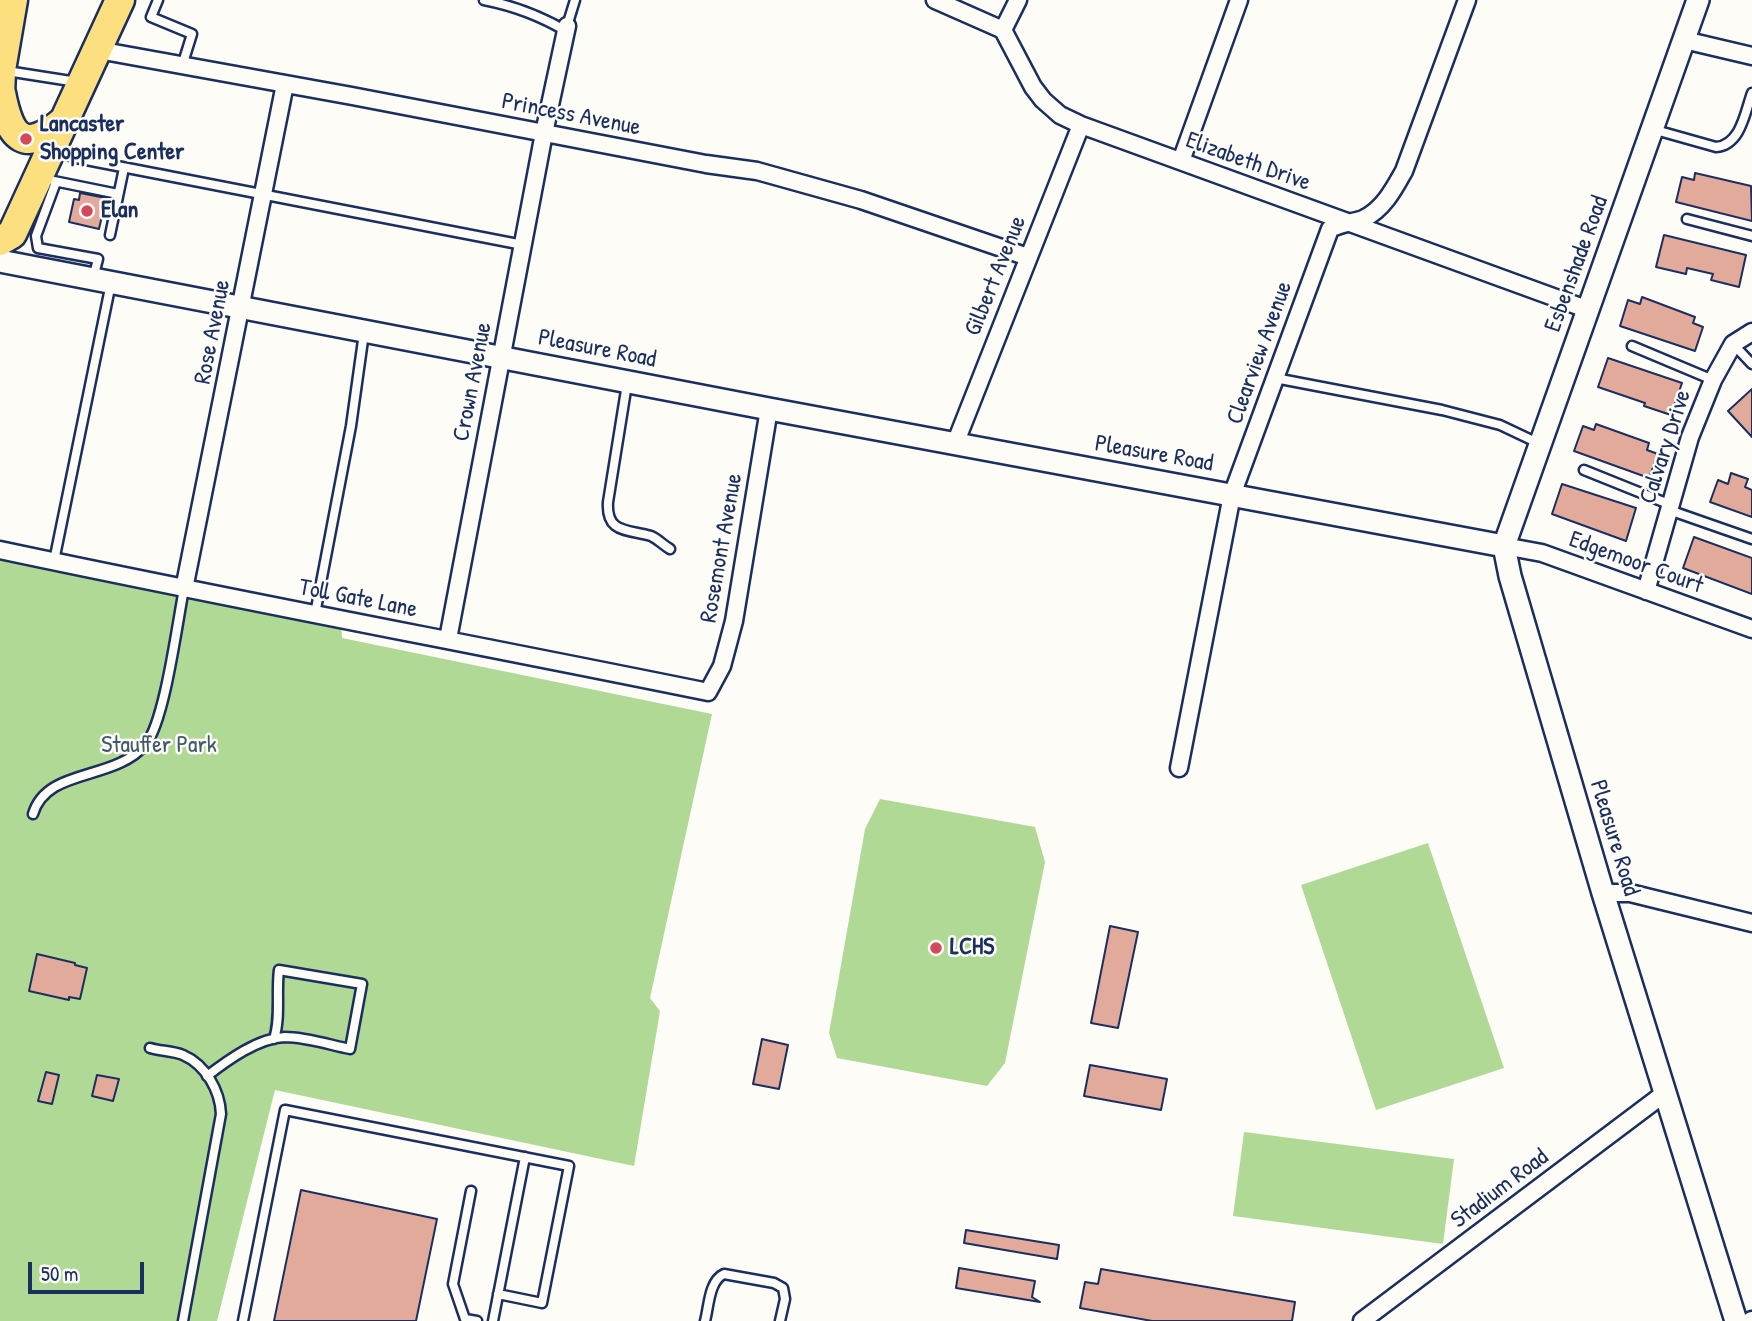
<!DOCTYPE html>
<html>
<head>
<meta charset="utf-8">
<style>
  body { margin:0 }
  #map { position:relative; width:1752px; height:1321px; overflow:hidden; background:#fdfcf7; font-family:"Patrick Hand",sans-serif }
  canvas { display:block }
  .scale { position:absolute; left:28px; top:1262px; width:116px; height:32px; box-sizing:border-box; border:4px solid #1b2f5e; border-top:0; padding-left:9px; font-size:21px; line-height:24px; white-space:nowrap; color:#1b2f5e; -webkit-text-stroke:5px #fdfcf7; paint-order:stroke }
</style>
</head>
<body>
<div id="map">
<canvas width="1752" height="1321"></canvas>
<div class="scale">50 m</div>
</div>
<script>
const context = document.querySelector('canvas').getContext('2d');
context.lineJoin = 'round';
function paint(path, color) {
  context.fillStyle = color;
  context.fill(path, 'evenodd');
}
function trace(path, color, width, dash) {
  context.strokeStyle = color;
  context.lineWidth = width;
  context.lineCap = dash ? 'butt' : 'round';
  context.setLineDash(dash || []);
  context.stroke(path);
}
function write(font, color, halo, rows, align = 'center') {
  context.font = font + ' "Patrick Hand",sans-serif';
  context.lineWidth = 5;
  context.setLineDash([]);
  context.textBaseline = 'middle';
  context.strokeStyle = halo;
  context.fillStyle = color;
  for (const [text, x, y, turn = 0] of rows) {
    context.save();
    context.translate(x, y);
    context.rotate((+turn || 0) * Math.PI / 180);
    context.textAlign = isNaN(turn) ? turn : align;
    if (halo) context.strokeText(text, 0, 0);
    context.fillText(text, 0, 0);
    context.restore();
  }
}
paint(new Path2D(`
  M0 549 341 619 342 638 712 714 650 998 660 1011 634 1166 275 1090 217 1321H0Z
  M880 799 1035 827 1045 862 1005 1063 987 1086 837 1058 829 1033 865 829Z
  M1428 843 1504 1068 1376 1110 1301 885Z
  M1244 1132 1454 1159 1443 1244 1233 1216Z`), '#b0d996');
const building = new Path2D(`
  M1695 173 1751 186 1752 221 1676 202 1682 177 1694 180Z
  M80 193 106 198 99 229 69 222 74 199 79 200Z
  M1664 235 1746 255 1739 287 1711 280 1713 274 1687 268 1686 274 1656 267Z
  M1642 297 1695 317 1693 323 1703 327 1695 351 1620 326 1628 300 1640 304Z
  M1608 358 1682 383 1671 415 1644 406 1645 403 1598 387Z
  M1752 389V437L1728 411Z
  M1596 424 1649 443 1647 450 1658 454 1649 478 1574 451 1583 426 1594 430Z
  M1731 473 1748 479 1745 487 1752 490V517L1710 502 1718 480 1728 484Z
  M1562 484 1636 508 1626 541 1552 514Z
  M1694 537 1752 558V594L1683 568Z
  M1110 926 1138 932 1118 1028 1091 1023Z
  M37 954 75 963V965L87 968 80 999 69 997V1000L29 991Z
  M762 1039 788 1045 779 1089 753 1084Z
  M1090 1065 1167 1079 1161 1110 1084 1096Z
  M46 1072 59 1075 52 1104 38 1101Z
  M97 1075 119 1079 113 1101 92 1096Z
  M301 1190 437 1219 416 1321H274Z
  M966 1230 1059 1245 1057 1259 964 1243Z
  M959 1268 1035 1281 1032 1297 1040 1302 956 1288Z
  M1101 1269 1295 1302 1292 1321H1152L1080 1308 1085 1282 1098 1284Z`);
paint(building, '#e2aa9b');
trace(building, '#1b2f5e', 2);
const lane = new Path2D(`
  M158 0 151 17 192 34 182 66
  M484 0C515 6 539 15 566 31
  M567 26 575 0
  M7 71 77 82
  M1652 129 1716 147C1741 145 1745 112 1752 93
  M56 151 76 158 523 245
  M54 181 118 194
  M56 182 36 236 38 248 98 259 93 278
  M1687 219 1752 236
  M110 235 124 168
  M1733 344 1752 364
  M1632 346 1713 380
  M1275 378 1442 410 1500 425 1538 443
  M627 384 608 502C606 534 628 529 651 536 658 539 663 545 670 549
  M1584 470 1671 505
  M1669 510 1752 539
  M54 561 111 283
  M315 614 351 426 364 333
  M33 814C47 767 114 782 146 744 165 720 177 624 184 589
  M150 1048C160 1051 173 1051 183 1055 206 1065 220 1091 221 1114L183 1321
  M207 1076C228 1060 258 1038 285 1037 306 1037 330 1045 350 1049L362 984 279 970C276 992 281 1017 274 1039
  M471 1191 453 1284 465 1319 477 1321
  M243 1321 285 1110 569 1166 542 1303 498 1294
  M493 1321 525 1157
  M705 1321C709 1306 709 1281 724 1274L774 1283 783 1288 785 1299 780 1321`);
const street = new Path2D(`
  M935 0 1003 30 1033 87 1043 100 1060 115 1081 125 1589 310
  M1003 30 1018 0
  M1684 40 1752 56
  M98 50 352 96 706 164 757 171 861 200 1028 257
  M1181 161 1239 0
  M955 444 1081 125
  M1504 546 1542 553 1752 629
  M0 550C235 600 472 644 708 692L722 666 734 621 769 409
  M184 589 285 84
  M1646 591 1690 437 1713 380 1733 344 1752 332
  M448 639 544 133 567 26
  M1179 768 1232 495 1330 229C1341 223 1352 223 1363 219 1383 210 1394 189 1404 171L1467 0
  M1603 893H1630L1752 923
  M1362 1321 1665 1093
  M1750 1321 1752 1320`);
const secondary = new Path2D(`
  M0 261 769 409 1504 546
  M1504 546 1510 576 1603 893 1736 1321
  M1504 546 1698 0`);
const highway = new Path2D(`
  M1 93C10 139 24 155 65 120
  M0 97 1 70 13 0
  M0 241 12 234 120 0`);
trace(lane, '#1b2f5e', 13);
trace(street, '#1b2f5e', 21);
trace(secondary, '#1b2f5e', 26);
trace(highway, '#1b2f5e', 33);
trace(lane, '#fdfcf7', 8);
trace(street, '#fdfcf7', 16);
trace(secondary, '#fdfcf7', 21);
trace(highway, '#fce080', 28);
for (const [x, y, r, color] of [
  [26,139,7,"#d1495b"],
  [87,211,7,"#d1495b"],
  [936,948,7,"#d1495b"]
]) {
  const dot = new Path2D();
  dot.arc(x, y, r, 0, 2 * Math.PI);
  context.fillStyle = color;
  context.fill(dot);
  trace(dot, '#fdfcf7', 2.5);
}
write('24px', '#1b2f5e', '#fdfcf7', [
  ["Princess Avenue",571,115,11],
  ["Elizabeth Drive",1248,162,20],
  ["Esbenshade Road",1577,264,-70],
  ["Gilbert Avenue",996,276,-68],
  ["Rose Avenue",213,332,-79],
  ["Pleasure Road",597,349,11],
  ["Clearview Avenue",1260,353,-70],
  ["Crown Avenue",473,382,-79],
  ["Calvary Drive",1666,447,-72],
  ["Pleasure Road",1154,454,10],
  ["Rosemont Avenue",722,548,-80],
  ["Edgemoor Court",1636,563,20],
  ["Toll Gate Lane",358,599,11],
  ["Pleasure Road",1614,838,73],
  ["Stadium Road",1500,1189,-37]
]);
write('bold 24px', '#1b2f5e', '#fdfcf7', [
  ["Lancaster",40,125],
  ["Shopping Center",40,153],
  ["Elan",101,211],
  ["LCHS",950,948]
], 'left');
write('24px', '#405a6c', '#fdfcf7', [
  ["Stauffer Park",159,746]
]);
</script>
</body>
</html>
